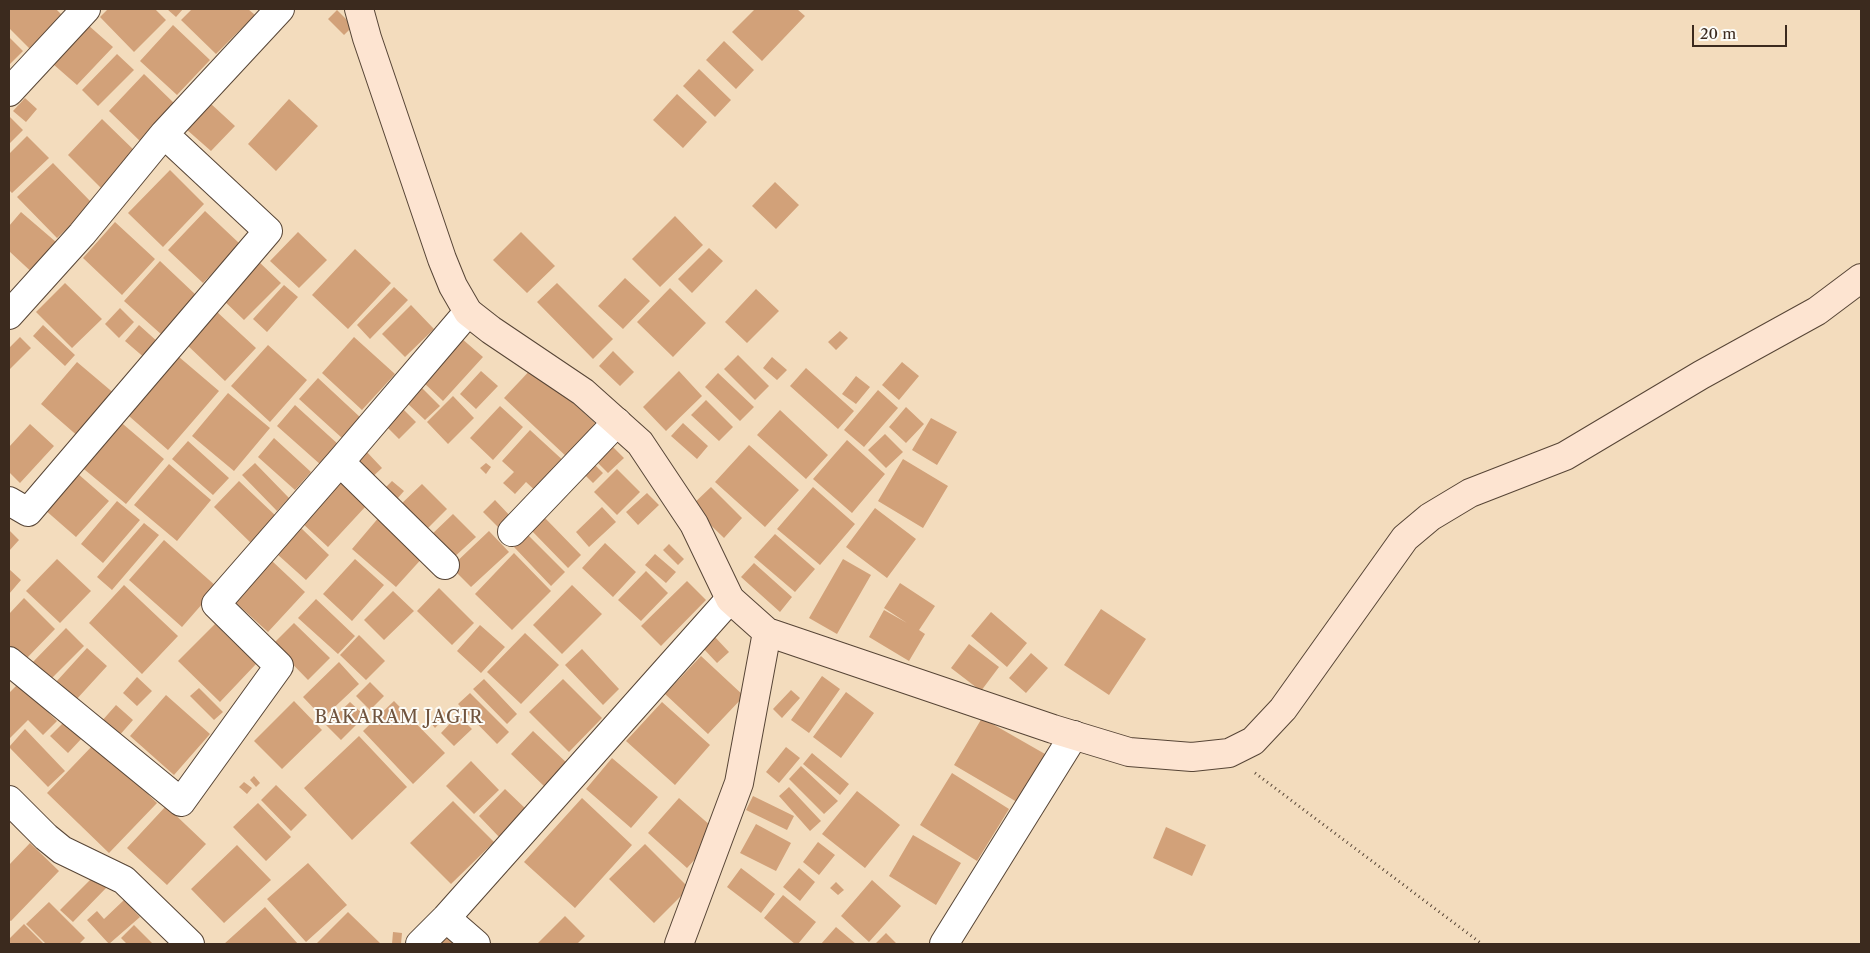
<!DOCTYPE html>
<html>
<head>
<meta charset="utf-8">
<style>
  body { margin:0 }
  #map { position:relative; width:1870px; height:953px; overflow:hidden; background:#f3dcbd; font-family:"Libre Caslon Text",serif }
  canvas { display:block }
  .frame { position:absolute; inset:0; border:10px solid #3b2a1e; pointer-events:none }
  .scale { position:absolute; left:1692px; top:25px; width:95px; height:22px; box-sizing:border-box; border:2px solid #3b2a1e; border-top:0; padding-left:6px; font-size:15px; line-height:18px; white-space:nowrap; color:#3b2a1e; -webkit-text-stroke:4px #fdfcf7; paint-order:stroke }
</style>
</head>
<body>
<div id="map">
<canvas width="1870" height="953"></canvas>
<div class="frame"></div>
<div class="scale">20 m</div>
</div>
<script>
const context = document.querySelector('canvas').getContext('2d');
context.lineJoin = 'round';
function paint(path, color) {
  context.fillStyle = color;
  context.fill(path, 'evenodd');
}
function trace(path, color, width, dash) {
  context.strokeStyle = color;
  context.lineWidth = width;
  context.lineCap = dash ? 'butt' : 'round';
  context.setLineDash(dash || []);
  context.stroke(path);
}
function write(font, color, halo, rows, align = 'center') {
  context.font = font + ' "Libre Caslon Text",serif';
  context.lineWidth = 4;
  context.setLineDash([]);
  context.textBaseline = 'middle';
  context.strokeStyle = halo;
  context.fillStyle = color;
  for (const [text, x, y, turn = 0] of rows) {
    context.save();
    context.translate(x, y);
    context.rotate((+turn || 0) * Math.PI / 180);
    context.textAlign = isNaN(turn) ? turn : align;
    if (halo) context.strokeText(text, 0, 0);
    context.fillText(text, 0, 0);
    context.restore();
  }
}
paint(new Path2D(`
  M9 9H56L63 16 30 49 9 28Z
  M108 9H155L166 20 134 52 100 17Z
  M167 9H183L176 17Z
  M192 9H248L255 15 216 54 181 20Z
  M755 9H797L805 16 762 61 732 32Z
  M337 10 353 26 344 35 328 19Z
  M88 25 113 47 77 85 53 64Z
  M173 25 210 60 177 95 140 61Z
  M9 37 23 51 9 65Z
  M724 41 754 70 736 89 706 60Z
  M117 54 134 70 98 106 82 90Z
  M699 69 731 100 715 117 683 86Z
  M144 74 176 105 141 142 109 111Z
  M677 94 707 122 683 148 653 120Z
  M25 98 37 109 26 122 13 111Z
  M289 99 318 126 276 171 248 144Z
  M210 103 235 126 211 151 186 129Z
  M9 116 23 130 9 144Z
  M102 119 139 155 103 190 68 155Z
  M27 136 49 158 12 193 9 190V154Z
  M53 163 93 204 57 238 17 197Z
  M170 170 204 204 163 247 128 213Z
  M775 182 799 205 776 229 752 206Z
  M205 211 240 244 203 283 168 250Z
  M21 212 63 248 37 277 9 251V226Z
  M675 216 703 245 660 287 632 259Z
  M115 222 155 259 122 295 83 258Z
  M298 232 327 260 299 288 270 261Z
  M521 232 555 266 527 293 493 260Z
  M709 248 723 261 692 293 678 279Z
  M355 249 391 283 348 329 312 295Z
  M256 259 281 283 244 320 220 297Z
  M160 261 197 296 162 335 124 301Z
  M625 278 650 301 623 329 598 306Z
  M65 283 102 319 72 348 36 312Z
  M557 283 613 339 593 359 537 302Z
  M284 285 298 297 267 332 253 319Z
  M394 287 408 300 370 339 357 325Z
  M670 288 706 323 673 357 637 322Z
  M756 289 779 311 747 343 725 322Z
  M411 305 434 329 405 357 382 334Z
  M120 308 134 322 119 338 105 324Z
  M216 311 256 348 225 381 185 343Z
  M43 325 75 355 65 366 33 336Z
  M139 325 159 343 146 359 125 341Z
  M840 331 848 338 836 350 828 342Z
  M20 337 31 348 9 370V348Z
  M354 337 395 374 362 410 322 373Z
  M461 338 483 357 443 401 422 381Z
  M268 345 307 380 270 422 231 386Z
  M172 351 219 391 168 450 122 410Z
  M613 351 634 372 620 386 599 366Z
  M738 355 769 386 755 400 724 369Z
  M772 357 787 370 777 380 763 368Z
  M77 362 116 395 80 438 41 404Z
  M902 362 919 376 899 400 882 385Z
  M534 366 598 426 568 458 504 398Z
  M806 368 854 411 838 429 790 386Z
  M481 371 498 386 476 409 460 394Z
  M679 371 702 396 666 431 643 407Z
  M718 373 754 407 740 421 705 387Z
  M856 376 870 387 856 404 842 394Z
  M318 378 361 418 342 438 299 399Z
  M421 387 440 406 425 420 406 402Z
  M878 390 898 408 864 447 844 430Z
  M228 393 270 428 234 471 192 436Z
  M453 396 474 418 448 444 427 422Z
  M706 400 733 427 719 441 691 415Z
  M295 405 339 445 321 465 277 426Z
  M500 406 523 427 493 460 470 438Z
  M906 407 924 424 906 443 889 427Z
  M403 409 416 422 399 439 386 426Z
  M780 410 828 455 806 479 757 435Z
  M931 418 957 432 937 465 912 450Z
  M117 419 164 459 126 504 79 465Z
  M683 423 708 446 697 459 671 436Z
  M30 424 54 446 20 483 9 472V447Z
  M530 430 567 464 540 495 526 482 515 494 503 483 514 472 502 461Z
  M885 434 903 452 886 468 868 450Z
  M274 438 311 472 295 490 258 457Z
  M847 440 885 474 852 513 813 479Z
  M188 441 229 478 213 495 172 459Z
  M749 445 799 490 765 527 715 482Z
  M612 446 624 458 608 473 596 461Z
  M365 450 382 468 369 480 352 463Z
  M903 459 948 486 923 528 878 501Z
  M255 463 289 498 277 511 242 475Z
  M486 463 491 467 486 474 480 468Z
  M169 464 211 500 177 541 134 505Z
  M594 464 603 473 593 483 584 474Z
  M617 469 640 492 617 515 594 492Z
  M77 473 109 501 76 537 44 509Z
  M239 481 277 517 252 544 214 507Z
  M339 481 366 506 328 547 301 522Z
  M392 481 404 491 397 499 385 488Z
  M422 484 447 509 424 532 399 506Z
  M711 487 742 518 724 538 691 506Z
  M813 487 855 524 820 565 777 529Z
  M647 493 659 505 638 525 626 512Z
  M495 500 513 519 502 531 483 512Z
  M117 501 140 520 103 563 81 544Z
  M602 507 616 522 589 547 576 532Z
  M875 508 916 539 887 578 846 547Z
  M453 514 476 537 451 560 429 537Z
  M380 516 425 555 396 587 352 549Z
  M545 518 581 555 568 568 532 531Z
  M144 523 159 535 112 590 97 577Z
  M301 528 329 555 306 580 277 554Z
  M9 530 19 540 9 551Z
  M489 531 509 552 471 587 451 567Z
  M527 534 565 572 551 586 514 547Z
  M775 534 815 569 795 592 754 557Z
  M164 540 217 587 182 627 129 580Z
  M605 543 636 572 613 597 582 568Z
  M669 544 684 559 678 565 663 550Z
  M514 553 551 591 512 630 475 594Z
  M655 554 676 572 666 583 645 565Z
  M57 559 91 591 60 623 26 591Z
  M355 559 384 585 352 621 323 594Z
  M843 559 871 575 837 634 809 618Z
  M272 561 305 592 268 632 235 602Z
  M754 563 792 597 780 612 741 577Z
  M9 569 21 580 9 594Z
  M646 571 668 593 641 621 618 600Z
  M687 581 706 600 661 646 641 626Z
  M900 583 935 606 919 630 925 634 909 661 869 637 884 610 907 623 884 608Z
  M124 585 178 636 142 674 89 623Z
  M572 585 602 614 562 654 533 625Z
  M439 588 474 623 452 645 417 611Z
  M393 591 414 611 384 640 364 620Z
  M24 598 55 629 25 660 9 645V614Z
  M316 599 355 636 338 654 298 618Z
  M1101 609 1146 639 1109 695 1064 665Z
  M991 612 1027 643 1007 667 971 636Z
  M294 623 330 658 308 680 273 644Z
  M215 624 256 664 220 702 178 661Z
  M480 625 505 647 481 673 457 651Z
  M66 628 84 646 49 681 31 664Z
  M525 633 559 665 521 704 487 672Z
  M359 635 385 661 366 680 340 655Z
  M714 636 729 652 717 663 702 647Z
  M969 644 999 667 981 691 951 668Z
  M87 648 107 666 75 701 56 682Z
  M582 649 619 689 603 705 565 665Z
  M1031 653 1048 668 1026 693 1009 678Z
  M701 656 744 696 708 734 665 694Z
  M339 662 359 684 323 718 303 697Z
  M822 676 840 689 809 733 791 720Z
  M137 677 152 691 137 706 123 693Z
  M484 679 517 714 507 724 473 689Z
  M563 679 602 718 569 752 529 712Z
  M370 682 384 696 370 710 356 696Z
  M19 683 57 721 43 735 28 720 9 739V693Z
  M199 688 223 712 214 720 190 696Z
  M791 690 800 698 782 718 773 709Z
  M846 692 874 713 841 758 813 737Z
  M470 693 509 732 497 744 458 704Z
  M166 695 210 734 174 775 130 736Z
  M294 701 322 730 282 769 254 741Z
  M394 701 445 753 413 784 363 731Z
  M350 702 365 716 341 740 326 725Z
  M662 702 710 745 675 785 626 741Z
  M116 705 133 720 118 737 101 722Z
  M442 710 447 715 435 728 430 722Z
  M458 715 472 729 454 746 441 733Z
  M982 718 1045 754 1017 802 954 765Z
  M65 721 83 737 68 753 50 736Z
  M25 729 65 771 48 787 9 747Z
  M533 731 569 765 547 789 511 754Z
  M359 736 407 787 352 840 304 788Z
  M95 743 157 803 109 853 47 793Z
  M786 747 800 758 779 783 766 772Z
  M812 753 849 784 840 795 803 764Z
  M612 758 658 797 631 828 586 789Z
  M471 761 499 790 474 814 446 786Z
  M801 766 838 801 824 814 789 779Z
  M952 773 1009 809 977 861 920 825Z
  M254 776 260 783 256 787 250 780Z
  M244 782 252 788 247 794 239 787Z
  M276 785 307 815 291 831 261 800Z
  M789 787 821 821 810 831 779 796Z
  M505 789 528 811 501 839 479 816Z
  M857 791 900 825 865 868 822 834Z
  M753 796 794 816 787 830 746 810Z
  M582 798 632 845 575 908 524 862Z
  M679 798 719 833 687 868 648 833Z
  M453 801 494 842 451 884 410 843Z
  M258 803 291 837 266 861 233 827Z
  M166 806 206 844 167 885 127 848Z
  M756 824 791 843 776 871 740 853Z
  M1166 827 1206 845 1192 876 1153 858Z
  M913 835 961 863 936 905 889 876Z
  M818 842 835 855 819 875 803 862Z
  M30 843 59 871 11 921 9 920V865Z
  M645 844 689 888 654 923 609 879Z
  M237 845 271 880 224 923 191 889Z
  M308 863 347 905 306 942 267 899Z
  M741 868 775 894 761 913 727 887Z
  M799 868 815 882 800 901 783 887Z
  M95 875 107 887 73 922 60 910Z
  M872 880 901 906 869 942 841 916Z
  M836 882 844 890 838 895 830 888Z
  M783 895 816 922 798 944H795L764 918Z
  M124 900 140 917 109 944 87 920 97 911 104 919Z
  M49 902 85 938 79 944H46L26 924Z
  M265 907 298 944H224Z
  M348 912 381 944H316Z
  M565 916 585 936 577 944H537Z
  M24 924 44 944H9V939Z
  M134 925 153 944H127L121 938Z
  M836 927 856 944H821Z
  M393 932 402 933 401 944H392Z
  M886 933 897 944H875Z
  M451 934 461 944H440Z`), '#d2a179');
const street = new Path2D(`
  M9 92 86 9
  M9 315 82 234 164 134 280 9
  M340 462 445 565
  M9 501 28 512 268 231 164 134
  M512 532 617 422
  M9 661 181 802 279 666 216 604 340 462 468 312
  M9 800 46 837 62 850 124 880 190 944
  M446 918 476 944
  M420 944 446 918 730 599
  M944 944 1074 735`);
const secondary = new Path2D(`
  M359 9 367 38 442 259 453 286 468 312 491 330 583 392 640 443 694 524 730 599 767 632 1053 729 1129 752 1192 757 1229 753 1253 741 1283 709 1405 538 1430 517 1470 493 1565 456 1701 375 1817 311 1861 278
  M679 944 739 783 767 632`);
trace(street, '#574536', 30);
trace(secondary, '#574536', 30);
trace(new Path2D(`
  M1255 773 1482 944`), '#574536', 3, [1, 4]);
trace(street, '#fff', 28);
trace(secondary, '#fde4d1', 28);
context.letterSpacing = '1px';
write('18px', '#70543e', '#fdfcf7', [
  ["BAKARAM JAGIR",399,718]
]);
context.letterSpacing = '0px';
</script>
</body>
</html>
